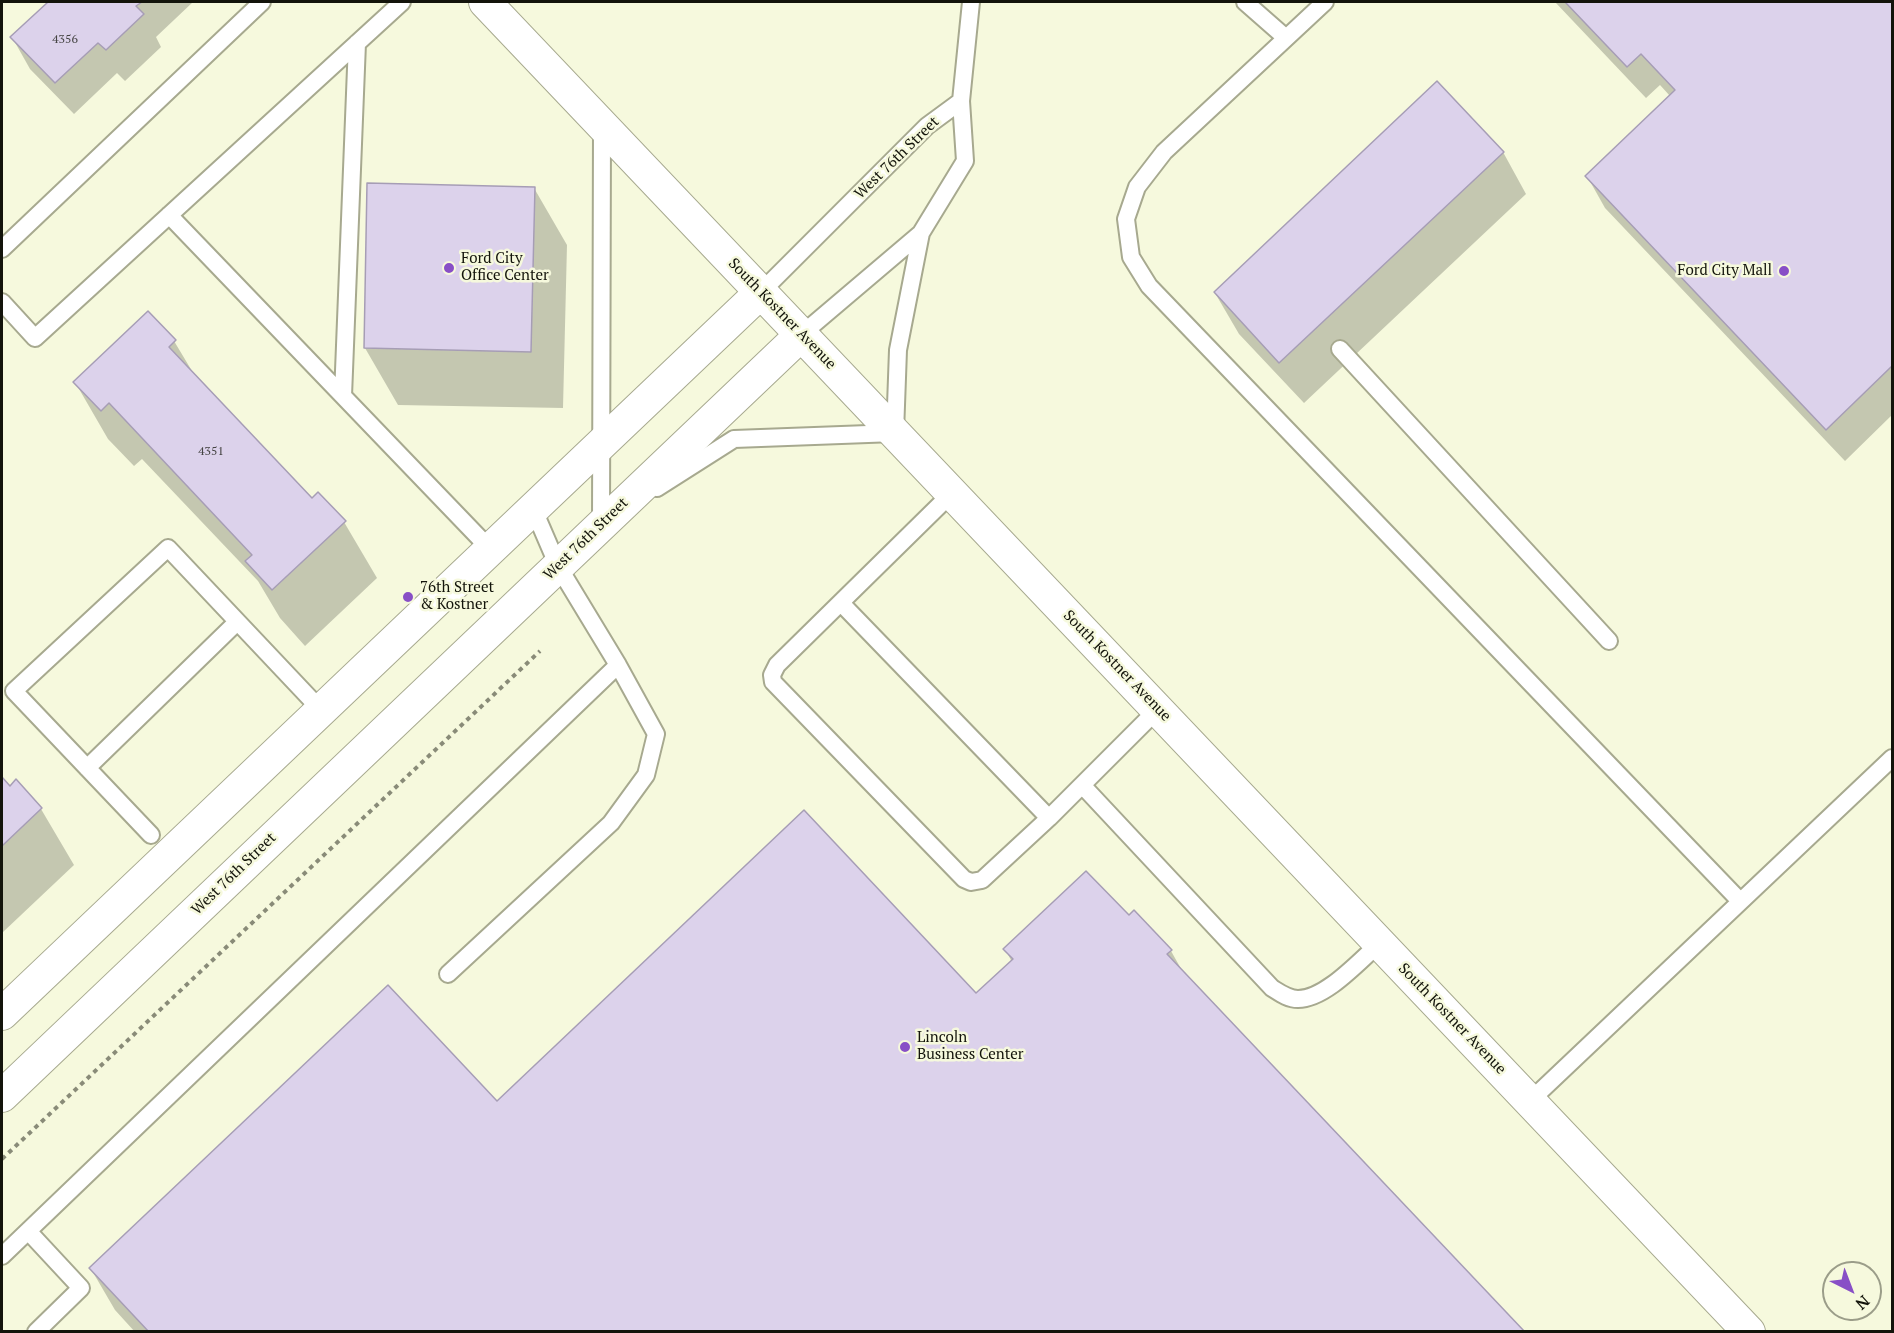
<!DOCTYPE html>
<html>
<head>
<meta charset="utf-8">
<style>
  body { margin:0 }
  #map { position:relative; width:1894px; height:1333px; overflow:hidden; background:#f6f9dd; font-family:"PT Serif",serif }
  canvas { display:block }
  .frame { position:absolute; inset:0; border:3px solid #13140b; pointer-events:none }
  .north { position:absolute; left:1822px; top:1261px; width:60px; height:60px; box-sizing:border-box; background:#f6f9dd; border:2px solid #9b9d89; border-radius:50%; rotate:138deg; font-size:16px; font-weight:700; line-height:24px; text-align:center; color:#13140b }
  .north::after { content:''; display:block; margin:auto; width:21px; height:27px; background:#884fc6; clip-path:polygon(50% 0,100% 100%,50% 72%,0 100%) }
</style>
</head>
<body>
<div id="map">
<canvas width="1894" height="1333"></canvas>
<div class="frame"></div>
<div class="north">N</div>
</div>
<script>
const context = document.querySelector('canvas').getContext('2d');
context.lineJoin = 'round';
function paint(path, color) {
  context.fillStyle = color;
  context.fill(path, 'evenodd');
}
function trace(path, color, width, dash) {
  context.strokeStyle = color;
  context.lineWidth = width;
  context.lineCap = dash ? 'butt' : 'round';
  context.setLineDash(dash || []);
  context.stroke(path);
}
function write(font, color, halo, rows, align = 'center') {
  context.font = font + ' "PT Serif",serif';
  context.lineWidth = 5;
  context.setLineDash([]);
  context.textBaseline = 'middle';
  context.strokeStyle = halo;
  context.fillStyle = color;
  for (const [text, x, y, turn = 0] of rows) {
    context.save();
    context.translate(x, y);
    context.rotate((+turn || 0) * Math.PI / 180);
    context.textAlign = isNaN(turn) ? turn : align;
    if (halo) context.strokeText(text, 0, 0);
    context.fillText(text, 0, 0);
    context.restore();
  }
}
paint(new Path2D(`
  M50 2H193L156 37 161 47 125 81 117 73 74 114 30 69 12 37Z
  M1555 2H1892V415L1845 461 1605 208 1587 176 1670 96 1660 85 1646 98Z
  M1503 152 1526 194 1304 403 1239 334 1215 293Z
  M534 188 567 245 563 408 398 405 365 348Z
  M174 341 195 376 312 500 344 522 377 578 305 646 280 618 258 581 142 459 134 466 108 439 75 382Z
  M2 780 10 788 41 809 74 865 2 933Z
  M1129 917 1171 951 1184 974 1523 1332H135L115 1310 91 1269 497 1103 976 995 1012 962 1005 949Z`), '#0003');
const building = new Path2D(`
  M48 2H142L136 6 144 14 106 50 98 43 55 83 10 37Z
  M1565 2H1892V366L1826 430 1585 176 1675 90 1641 54 1627 67Z
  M1437 81 1504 152 1279 363 1214 292Z
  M367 183 535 187 531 352 364 348Z
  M148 311 176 340 169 347 312 498 318 492 346 521 272 590 245 561 252 555 109 403 101 411 73 382Z
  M2 777 10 786 16 779 42 808 2 846Z
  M804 810 976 993 1013 959 1003 949 1086 871 1129 915 1134 910 1172 950 1167 954 1525 1332H149L89 1268 388 985 497 1101Z`);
paint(building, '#dcd2eb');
trace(building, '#a69db5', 1.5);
const lane = new Path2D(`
  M1245 2 1286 38
  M1325 2 1164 152 1137 187 1126 219 1131 257 1149 286 1740 901
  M169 215 490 549
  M2 249 262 2
  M761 292 927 126 961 101
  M2 302 35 338 402 2
  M802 334 921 233 965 161 961 101 971 2
  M1340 349 1609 641
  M343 396 357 43
  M657 488 734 439 895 433 898 350 921 233
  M952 493 777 665 772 675 773 682 964 879 971 882 982 880 1049 818 1158 709
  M601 524 602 127
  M841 603 1049 818
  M87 768 237 622
  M1082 785 1272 988C1280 993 1288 999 1298 999 1326 999 1360 960 1380 943
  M151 835 14 691 168 548 321 710
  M448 974 611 823 646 775 656 734 618 665
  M1530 1101 1892 758
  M28 1231 81 1288 36 1332
  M2 1256 618 665 558 566 533 508`);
const street = new Path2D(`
  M485 2 1749 1332
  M2 1014 761 292
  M2 1096 802 334`);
trace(lane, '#a7a98f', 20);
trace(street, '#a7a98f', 34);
trace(new Path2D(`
  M2 1159 540 651`), '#898b78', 4, [4.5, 4.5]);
trace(lane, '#fff', 16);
trace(street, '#fff', 32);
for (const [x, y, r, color] of [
  [449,268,6,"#884fc6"],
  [1784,271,6,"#884fc6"],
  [408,597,6,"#884fc6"],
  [905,1047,6,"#884fc6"]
]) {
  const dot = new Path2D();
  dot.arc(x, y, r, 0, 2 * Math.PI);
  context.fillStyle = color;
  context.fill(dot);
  trace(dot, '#f6f9dd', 2);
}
write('12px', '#454443', null, [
  ["4356",65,40],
  ["4351",211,452]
]);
write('15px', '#13140b', '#f6f9dd', [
  ["West 76th Street",897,158,-44],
  ["South Kostner Avenue",782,314,46],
  ["West 76th Street",586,539,-44],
  ["South Kostner Avenue",1117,666,46],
  ["West 76th Street",234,874,-44],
  ["South Kostner Avenue",1452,1019,46]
]);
write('15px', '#13140b', '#f6f9dd', [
  ["Ford City",461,259],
  ["Office Center",461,276],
  ["Ford City Mall",1772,271,"right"],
  ["76th Street",420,588],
  ["& Kostner",420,605],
  ["Lincoln",917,1038],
  ["Business Center",917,1055]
], 'left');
</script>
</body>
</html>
